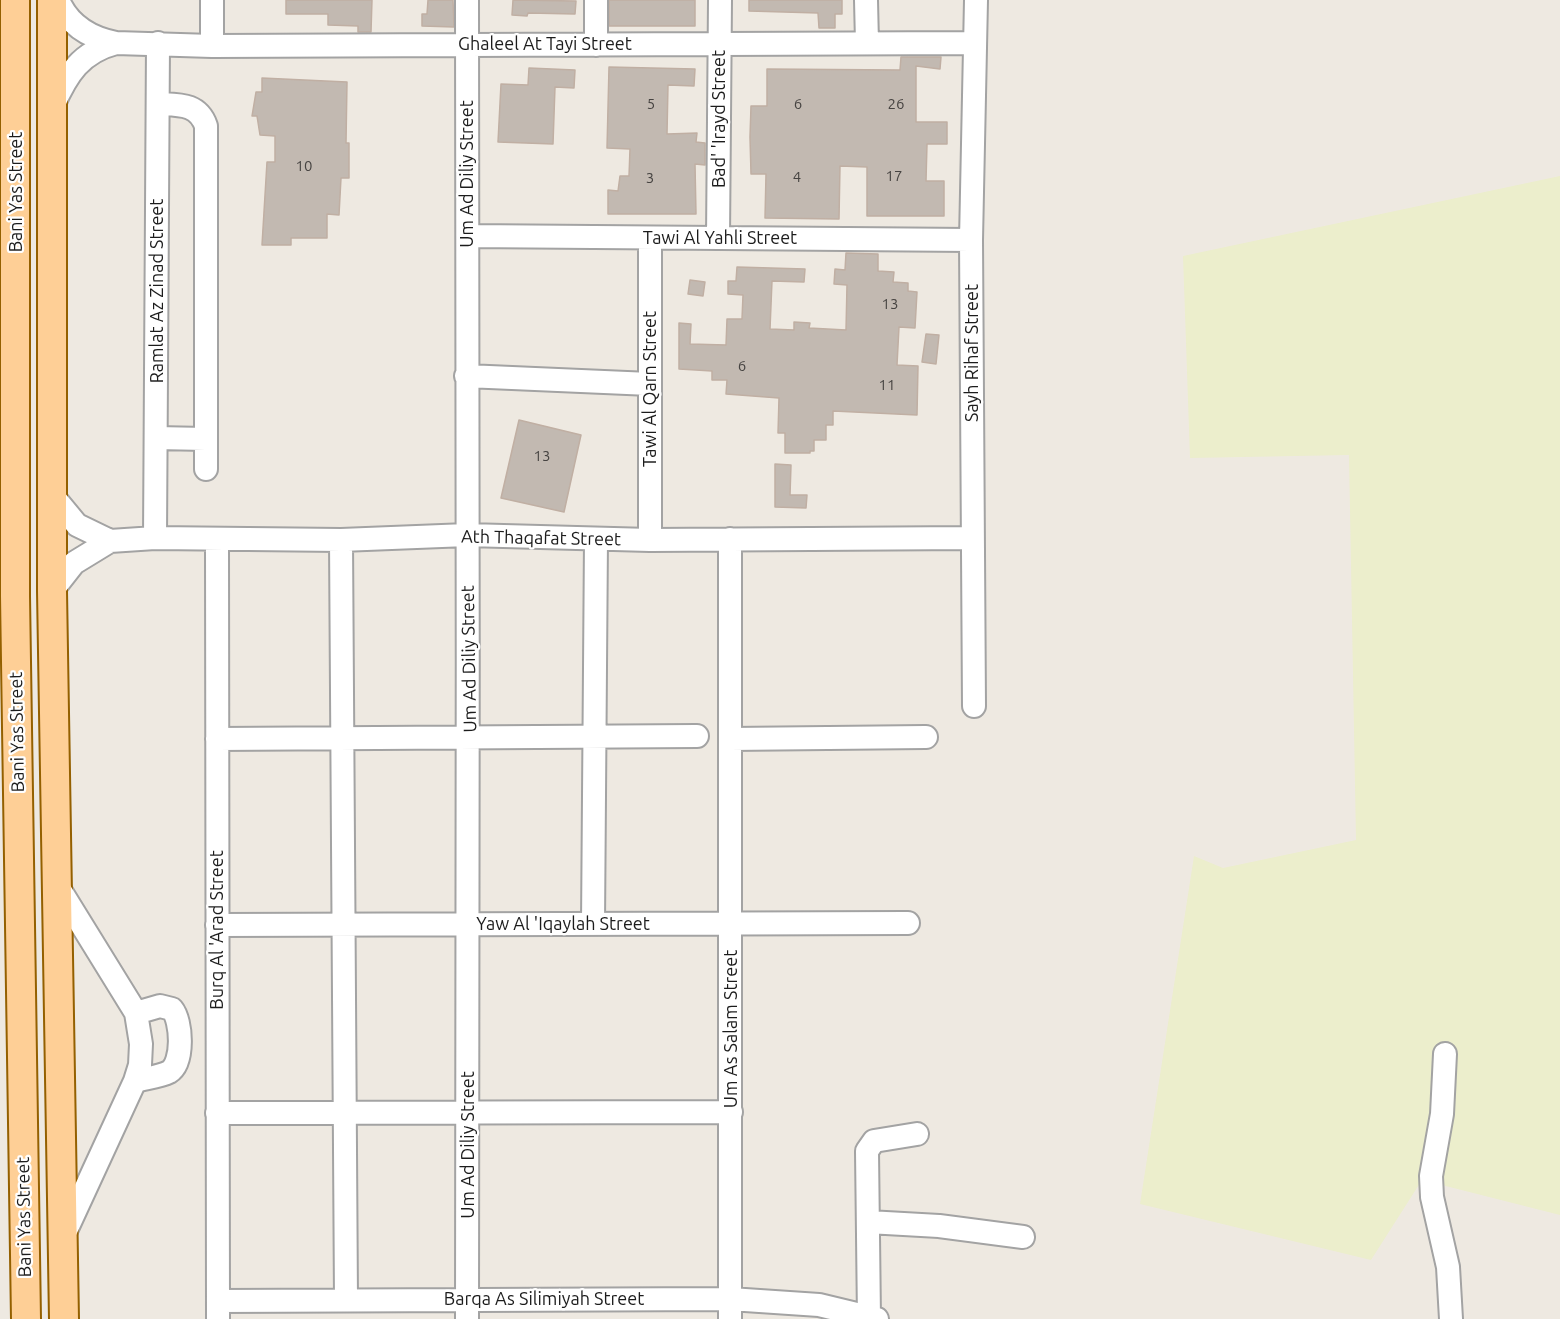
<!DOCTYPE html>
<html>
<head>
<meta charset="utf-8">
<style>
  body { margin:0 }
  canvas { display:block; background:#eee9e1 }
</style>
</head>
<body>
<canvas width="1560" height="1319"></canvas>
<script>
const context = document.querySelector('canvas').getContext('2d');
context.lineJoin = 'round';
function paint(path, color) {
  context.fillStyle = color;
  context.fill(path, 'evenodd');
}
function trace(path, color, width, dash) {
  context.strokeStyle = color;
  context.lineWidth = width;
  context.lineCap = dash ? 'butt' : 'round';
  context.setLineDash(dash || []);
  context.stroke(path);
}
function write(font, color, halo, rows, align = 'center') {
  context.font = font + ' Ubuntu,sans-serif';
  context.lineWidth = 4.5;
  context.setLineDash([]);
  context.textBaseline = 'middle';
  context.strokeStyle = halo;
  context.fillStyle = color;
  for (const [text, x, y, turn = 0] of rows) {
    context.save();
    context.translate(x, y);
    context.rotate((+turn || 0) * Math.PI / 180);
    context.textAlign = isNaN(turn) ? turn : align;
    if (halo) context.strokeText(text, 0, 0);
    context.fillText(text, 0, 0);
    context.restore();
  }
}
paint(new Path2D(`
  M1560 176V1215L1422 1180 1371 1260 1140 1204 1194 856 1223 868 1356 840 1349 455 1190 458 1183 256Z`), '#eceecc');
const building = new Path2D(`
  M286 0H372L371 32H358V26L328 25V14H286Z
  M428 0H453L454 27 422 26V14H427Z
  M513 0 576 1 575 14 528 13 527 16 512 15Z
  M609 0H695V26H609Z
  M749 0H842V14H835V28H819L818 13 749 11Z
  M901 57H941L940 69 916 66V122H947V144H927L926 181H944V216H867V167L840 166 839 219 765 218 766 174H751L750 137 751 106H767V69L900 70Z
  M609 67 695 69 694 86 668 85 667 134 697 133 696 142 705 143V165L695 164 696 214H608V190L618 191 620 176H629L630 149 607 148Z
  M529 68 575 70 574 88 555 87 553 144 498 142 501 84 528 85Z
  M262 78 347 82 346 143H349V178H341L339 215 327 214V238H291V245H262L267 162H275V136L260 135 257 116H252L256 92H262Z
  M846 253 878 254V271L894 272 893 282 908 283V291L917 292 915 328 899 327 897 365 918 366 917 415 833 411V425H826V440H814V451H810V453H785V433H778L779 398 726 394 727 380H712V371L679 369V323L691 324 690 344 726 345 727 319H742L743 295 728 294V281H736L737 267 805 269 804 282 772 281 770 329 794 330V322L810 323 809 328 846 330 847 285 834 284 835 269 845 270Z
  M690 280 705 282 703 296 688 294Z
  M926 334 939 335 936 364 922 362Z
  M519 420 581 435 564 512 501 498Z
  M775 464 791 465 790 495H807L806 508 775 507Z`);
paint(building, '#c2b9b1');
trace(building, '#c0afa3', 1.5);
const minor = new Path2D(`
  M58 0C69 26 90 38 116 43L212 46 974 43
  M212 0V46
  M467 0C467 440 469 879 467 1319
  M866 0 867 43
  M596 45V0
  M158 104C179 105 198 103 206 126V469
  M53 106C67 74 81 52 116 43
  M468 236 971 240
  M718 238 720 0
  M466 376 650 384
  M156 438 206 439
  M53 496 77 525 110 541
  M155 538 158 43
  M341 540 346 1299
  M650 540V238
  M217 541 218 1319
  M52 591 74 563 110 541 155 538 341 540 467 535 650 540 972 538
  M974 706 971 240 976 0
  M217 739 697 736
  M730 739 926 737
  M57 885 136 1013 141 1044 140 1065 135 1081 64 1235
  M593 924 596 539
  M217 925 908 923
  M1445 1054 1442 1114 1431 1176 1432 1197 1448 1267 1451 1319
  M135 1081C145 1078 159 1077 169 1072 184 1063 182 1021 172 1009L160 1006 136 1013
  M217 1113 731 1112
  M868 1222 939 1226 1023 1237
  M218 1301 730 1299 819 1305 877 1319
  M730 1319V539
  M869 1319 867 1151 874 1141 917 1134`);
const major = new Path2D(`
  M15 0V596L26 1319
  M52 0V591L64 1319`);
trace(minor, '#a3a3a3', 26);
trace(major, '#946000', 32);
trace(minor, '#fff', 22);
trace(major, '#fecf96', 28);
write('15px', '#464341', null, [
  ["5",651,104],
  ["6",798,104],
  ["26",896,104],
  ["10",304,166],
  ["17",894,176],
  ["4",797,177],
  ["3",650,178],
  ["13",890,304],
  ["6",742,366],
  ["11",887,385],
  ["13",542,456]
]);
write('18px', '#1c1c1c', '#fff', [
  ["Ghaleel At Tayi Street",545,44],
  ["Bad' 'Irayd Street",719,119,-90],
  ["Um Ad Diliy Street",467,174,-90],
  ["Bani Yas Street",16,192,-90],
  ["Tawi Al Yahli Street",720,238],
  ["Ramlat Az Zinad Street",157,291,-90],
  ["Sayh Rihaf Street",972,353,-90],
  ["Tawi Al Qarn Street",650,389,-90],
  ["Ath Thaqafat Street",541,538,1],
  ["Um Ad Diliy Street",469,659,-91],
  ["Bani Yas Street",17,732,-91],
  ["Yaw Al 'Iqaylah Street",563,924],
  ["Burq Al 'Arad Street",217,930,-90],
  ["Um As Salam Street",731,1029,-90],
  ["Um Ad Diliy Street",468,1145,-90],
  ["Bani Yas Street",24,1217,-91],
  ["Barqa As Silimiyah Street",544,1299]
]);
</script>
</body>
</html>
